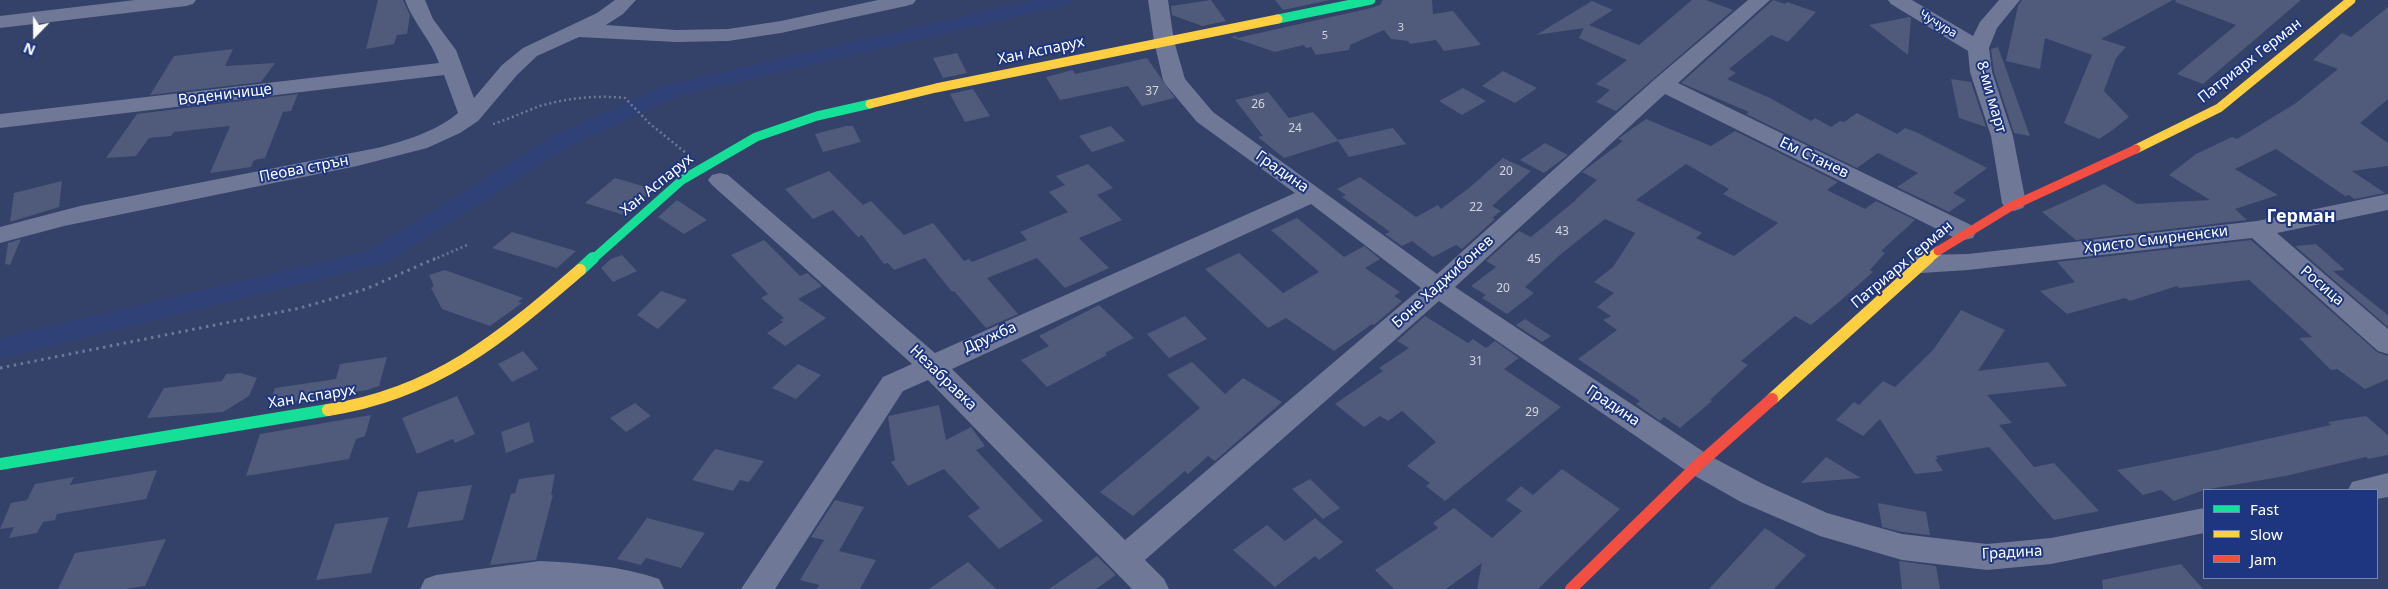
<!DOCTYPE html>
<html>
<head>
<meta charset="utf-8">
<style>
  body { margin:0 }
  #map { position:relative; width:2388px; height:589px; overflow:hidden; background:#344169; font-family:"Noto Sans",sans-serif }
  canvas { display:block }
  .legend { position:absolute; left:2203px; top:489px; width:175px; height:90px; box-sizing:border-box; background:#1e357f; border:1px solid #7886b2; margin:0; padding:6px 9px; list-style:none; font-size:15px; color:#fff }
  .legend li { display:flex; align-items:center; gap:10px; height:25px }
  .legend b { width:25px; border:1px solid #7886b2 }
  .north { position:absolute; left:10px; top:10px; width:50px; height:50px; -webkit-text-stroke:4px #1e357f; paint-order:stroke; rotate:202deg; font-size:14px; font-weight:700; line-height:20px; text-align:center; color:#fff }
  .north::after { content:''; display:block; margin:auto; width:18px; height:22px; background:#fff; clip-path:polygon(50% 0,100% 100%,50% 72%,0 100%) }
</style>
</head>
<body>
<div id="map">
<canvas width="2388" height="589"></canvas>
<ul class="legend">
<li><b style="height:6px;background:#16e098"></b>Fast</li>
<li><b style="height:6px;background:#ffcf43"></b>Slow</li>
<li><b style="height:6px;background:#f24e42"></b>Jam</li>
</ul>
<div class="north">N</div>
</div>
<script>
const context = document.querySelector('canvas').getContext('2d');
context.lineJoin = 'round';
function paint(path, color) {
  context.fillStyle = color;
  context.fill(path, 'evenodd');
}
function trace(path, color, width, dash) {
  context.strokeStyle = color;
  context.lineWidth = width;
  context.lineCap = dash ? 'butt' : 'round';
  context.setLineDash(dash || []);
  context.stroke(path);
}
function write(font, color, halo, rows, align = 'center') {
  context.font = font + ' "Noto Sans",sans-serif';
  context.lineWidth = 4;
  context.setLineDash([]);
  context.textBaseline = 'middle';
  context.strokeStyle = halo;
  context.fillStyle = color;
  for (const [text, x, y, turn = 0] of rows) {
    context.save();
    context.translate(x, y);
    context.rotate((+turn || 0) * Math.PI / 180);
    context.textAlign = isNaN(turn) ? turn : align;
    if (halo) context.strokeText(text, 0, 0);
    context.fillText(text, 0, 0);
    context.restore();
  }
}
paint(new Path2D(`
  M1033 0H1072L1069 4 1062 6 681 95 573 144 385 263 0 358V338L368 251 557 134 666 85Z`), '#2f4177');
paint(new Path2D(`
  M378 0H403L410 15 407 34 397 35 394 44 366 49Z
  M1211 0 1226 21 1202 26 1172 15 1171 6Z
  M1275 0H1330L1283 10Z
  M1383 0H1432L1433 14 1453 11 1481 45 1444 51 1436 40 1410 44 1408 41 1391 39 1384 30 1350 45 1349 50 1316 55 1311 47 1306 48 1304 45 1275 52 1231 37 1236 36 1237 38 1371 8 1380 5Z
  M1692 0H1706L1733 10 1616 111 1596 102 1610 90 1596 84 1627 60 1579 38 1584 28 1536 35 1592 1 1613 10 1589 25 1639 45Z
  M1773 0 1785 4 1787 2 1816 12 1788 42 1771 35 1729 69 1736 73 1727 79 1770 98 1811 121 1815 118 1831 127 1840 121 1844 122 1857 113 1897 134 1905 128 1916 132 1987 168 1953 193 1966 200 1949 212 1897 187 1918 173 1878 153 1857 168 1746 114 1749 112 1681 83Z
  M2022 0H2173L2101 39 2126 47 2116 58 2104 91 2129 117 2114 129 2099 139 2064 123 2092 55 2045 38 2040 69 2006 61 2018 6Z
  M2176 0H2301L2203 84 2177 74 2236 25 2175 2Z
  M2388 7V99L2360 123 2388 143V166L2352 171 2385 193 2354 199 2349 195 2345 196 2276 149 2235 169 2278 195 2235 209 2247 220 2076 240 2042 212 2104 184 2137 204 2210 200 2169 175 2196 154 2232 137 2237 139 2296 103 2338 69 2313 60 2342 33 2351 37Z
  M1909 17 1911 18 1908 55 1869 25Z
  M1998 47 2030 136 2014 133 1994 72 1991 49Z
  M233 49 225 66 275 63 261 82 150 95 174 56Z
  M957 53 967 73 943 78 933 58Z
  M1147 58 1175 98 1142 106 1128 86 1060 100 1046 77 1073 70 1075 74Z
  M1503 71 1537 88 1515 103 1482 86Z
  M1951 79 1971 82 1986 127 1959 118Z
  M1463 88 1486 101 1462 115 1439 101Z
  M973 89 990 116 965 122 950 94Z
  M1268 92 1289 118 1313 112 1338 140 1393 128 1406 144 1349 157 1338 141 1284 158 1258 137 1263 136 1235 100Z
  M298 94 291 111 283 112 265 158 254 160 251 167 210 173 230 126 174 132 171 136 149 138 136 156 106 158 137 114Z
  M1646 119 1711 146 1735 131 1838 182 1827 190 1865 209 1876 201 1915 220 1881 251 1885 253 1870 270 1873 272 1839 302 1811 325 1795 316 1741 361 1748 365 1710 400 1712 401 1680 428 1664 417 1660 421 1636 404 1640 401 1578 359 1617 330 1603 320 1611 316 1597 307 1614 293 1594 282 1613 267 1635 233 1605 219 1561 254 1525 287 1534 293 1507 314 1482 298 1486 295 1471 286 1496 267 1486 261 1519 231 1531 237 1576 200H1575L1597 180 1582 172 1623 141 1618 139 1626 133ZM1686 164 1729 189 1723 194 1778 223 1734 256 1696 238 1702 233 1636 200Z
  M846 126H853L861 142 823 152 815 134Z
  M1111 126 1125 141 1092 152 1079 136Z
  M1545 143 1568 155 1544 173 1520 160Z
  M1503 158 1531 171 1492 206 1501 211 1492 218 1495 219 1462 249 1456 245 1433 257 1412 241 1402 246 1385 234 1390 232 1342 197 1346 195 1337 189 1360 177 1416 217 1438 205 1441 209 1469 188Z
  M1088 164 1113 188 1097 195 1122 220 1079 238 1109 268 1065 288 1037 258 987 278 1018 314 986 328 954 291 952 292 925 258 894 270 888 263 884 264 862 235 858 237 833 210 813 219 785 189 829 171 863 205 871 201 904 235 933 223 964 261 969 259 972 262 1027 240 1020 232 1068 212 1049 192 1065 185 1056 176Z
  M615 178 653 189 624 215 585 203Z
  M62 181 59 207 10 222 14 193Z
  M677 200 707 220 684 234 658 217Z
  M1297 218 1344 257 1364 246 1380 259 1365 268 1400 292 1394 296 1402 301 1374 325 1372 324 1334 351 1286 318 1268 328 1205 269 1239 253 1283 293 1319 272 1271 230Z
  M512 232 576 251 557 268 492 248Z
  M21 239 10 265 5 264 8 243Z
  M764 240 800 276 807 273 822 286 798 299 826 318 785 346 767 333 783 322 780 320 784 318 761 298 768 294 731 255Z
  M2251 240 2377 352 2388 356V379L2365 389 2337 369 2331 370 2299 338 2312 337 2249 280 2179 288 2177 286 2130 301 2125 298 2067 314 2040 291 2075 282 2057 262Z
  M2316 244 2345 270 2333 271 2388 315V327L2295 246Z
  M622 255 637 271 613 282 601 268 611 259Z
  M445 270 523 298 518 302 522 303 490 326 442 309 431 288 434 286 429 275Z
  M661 291 687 300 658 329 637 315Z
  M1099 305 1134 338 1105 353 1107 355 1047 387 1021 360 1049 346 1039 336Z
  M1961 310 2005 330 1978 371 2048 362 2067 386 1987 395 2012 423 1999 425 2034 467 2054 463 2099 511 2054 520 1989 447 1936 456 1938 459H1935L1943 471 1915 474 1880 419 1863 436 1836 420 1854 402 1859 405 1883 381 1895 387 1933 350Z
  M1185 316 1207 339 1169 358 1147 334Z
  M1425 316 1468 343 1473 339 1486 348 1495 341 1519 358 1504 369 1561 407 1445 501 1426 486 1430 483 1407 466 1436 442 1402 411 1388 421 1380 416 1364 427 1335 404 1383 371 1379 368 1409 348 1397 341Z
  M1525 319 1551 336 1542 342 1516 325Z
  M523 351 538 369 512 382 498 364Z
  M387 357 379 386 367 390 269 406 275 388 336 379 340 364Z
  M1192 362 1225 394 1243 378 1282 402 1215 461 1208 456 1188 474 1185 471 1133 516 1100 492 1200 408 1167 375Z
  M798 364 821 375 796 399 772 388Z
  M241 373 257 378 249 396 223 412 147 418 164 388 222 381 226 374Z
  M457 396 475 434 455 443 453 439 417 454 402 418Z
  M635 403 651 416 626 432 610 418Z
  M939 405 946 440 971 427 985 446 976 450 1043 521 999 549 968 516 980 508 944 469 908 486 891 462 895 460 888 418 889 416Z
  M371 415 365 436 356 439 349 459 246 476 260 434Z
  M2366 416 2388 435V455L2368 459 2366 457 2285 476 2204 490 2174 501 2161 490 2143 495 2117 470 2212 451 2331 425 2328 422Z
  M529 422 534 442 506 453 501 432Z
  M715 449 764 461 749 482 740 480 733 491 692 480Z
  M1826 457 1861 478 1801 483Z
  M1562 469 1620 509 1538 589H1477L1482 563 1446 589H1394L1375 570 1438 528 1433 523 1454 508 1492 538 1522 511 1506 500 1521 486 1533 495Z
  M157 470 146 499 57 514 55 520 43 522 37 533 9 538 14 527 0 529 11 503 27 500 35 484 74 477 70 485Z
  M555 474 551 495H553L536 560 490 565 511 494 515 493 519 479Z
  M1310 479 1340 508 1323 519 1292 489Z
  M472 485 463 520 407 528 418 492Z
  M835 500 864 507 839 551 876 560 860 589H817L819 585 800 580 824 540 811 537Z
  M1878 503 1926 512 1930 535 1902 532 1882 527Z
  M389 517 371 573 316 580 335 524Z
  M647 518 705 533 681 568 646 558 641 565 617 559Z
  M1315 518 1343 542 1319 560 1315 556 1275 587 1233 550 1267 525 1285 541Z
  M1765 528 1806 555 1774 589H1709Z
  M166 539 145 586 125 589H58L75 553Z
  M1097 556 1116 575 1096 589H1049Z
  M1899 561 1936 566 1940 589H1902Z
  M968 562 996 589H929Z
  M2181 564 2203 589H2103L2102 580Z`), '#505a7b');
trace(new Path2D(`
  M493 124C509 119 524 112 540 106 567 98 597 95 625 98L649 123 686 153
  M433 260 467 245`), '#6f7897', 2.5, [2, 3]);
trace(new Path2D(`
  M0 368 300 308 366 289 436 258`), '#6f7897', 3, [2.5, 4.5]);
paint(new Path2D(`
  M135 0H196L193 4 186 6 0 28V16Z
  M405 0H425L433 19 456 50 474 98 502 65 523 48 597 13 615 0H636L623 14 606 25 676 30 728 29 781 21 878 0H916L913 4 906 6 781 33 728 41 676 42 579 37 537 56 517 75 478 121 460 133 427 148 357 166 64 226 0 243V227L80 206 377 148C405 141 435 132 458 113L444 75 0 128V114L439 63C431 40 414 24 405 0Z
  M1148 0H1168L1174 41 1185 79 1213 112 1437 274 1655 79 1748 0H1770L1678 83 1973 226 1976 232 1973 238 1964 240 1955 238 1665 94 1455 287 1710 456 1763 484 1827 513 1902 534 1987 544 2051 538 2204 508V533L2051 564 1987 570 1902 560 1820 536 1741 502 1688 472 1439 301 1145 560 1164 579 1169 589H1132L928 380 903 391 775 589H741L883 377 912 364 712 185 708 180 712 175 720 173 728 175 935 353 1295 193 1197 122 1166 85 1163 80 1154 41ZM1311 204 1421 288 1125 540 952 369Z
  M1888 0H1912L1973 36 1980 22 1999 0H2020L1997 28 1989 48 1992 72 2013 136 2026 203 2023 208 2014 211 2005 208 2002 203 1991 136 1970 72 1968 51 1891 4Z
  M2388 194V210L2277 233 2388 329V354L2378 351 2252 238 1968 270 1921 273 1912 270 1908 264 1912 258 1921 255 1968 254 2257 221Z
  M2388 473V497L2377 499V490H2348L2352 482Z
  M540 561C581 563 621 566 659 579L664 589H420L425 579 436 575Z`), '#6f7897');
trace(new Path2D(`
  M1278 19 1371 0
  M592 260 682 180 756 137 817 116 870 104`), '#16e098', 9);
trace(new Path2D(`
  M580 270 593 258
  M0 464 328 410`), '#16e098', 12);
trace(new Path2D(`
  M870 104 936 88 1278 19
  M2136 149 2219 108 2351 0
  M1927 260 1938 251`), '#ffcf43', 9);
trace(new Path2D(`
  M1772 399 1928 258
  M328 410C435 394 501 338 580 270`), '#ffcf43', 12);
trace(new Path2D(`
  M1938 251 2010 207 2136 149`), '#f24e42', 9);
trace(new Path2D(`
  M1571 589 1699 464 1772 399`), '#f24e42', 12);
write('11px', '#d3d6de', null, [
  ["3",1401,28],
  ["5",1325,36]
]);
write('12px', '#fff', '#1e357f', [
  ["Чучура",1938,24,31]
]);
write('12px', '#d3d6de', null, [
  ["37",1152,92],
  ["26",1258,105],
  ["24",1295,129],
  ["20",1506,172],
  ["22",1476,208],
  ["43",1562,232],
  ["45",1534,260],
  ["20",1503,289],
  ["31",1476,362],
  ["29",1532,413]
]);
write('15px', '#fff', '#1e357f', [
  ["Хан Аспарух",1041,51,-12],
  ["Патриарх Герман",2250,61,-38],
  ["Воденичище",225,95,-7],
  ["8-ми март",1991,97,74],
  ["Ем Станев",1814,158,26],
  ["Пеова стрън",304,169,-11],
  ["Градина",1282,172,35],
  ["Хан Аспарух",657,185,-39],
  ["Христо Смирненски",2156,240,-7],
  ["Патриарх Герман",1902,265,-40],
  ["Боне Хаджибонев",1443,282,-42],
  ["Росица",2322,286,41],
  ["Дружба",990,338,-24],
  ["Незабравка",943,378,44],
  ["Хан Аспарух",312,397,-9],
  ["Градина",1613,406,34],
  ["Градина",2012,553,-3]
]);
write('bold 18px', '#fff', '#1e357f', [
  ["Герман",2301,217]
]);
</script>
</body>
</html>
